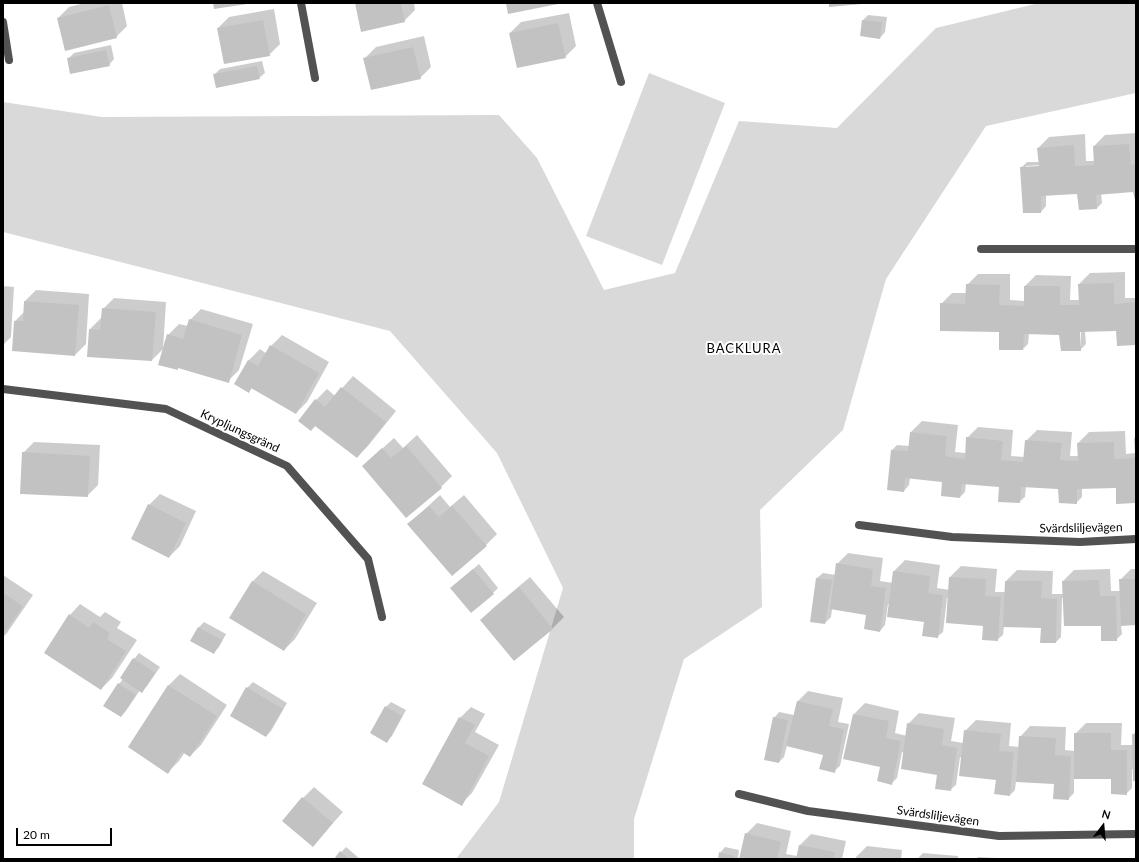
<!DOCTYPE html>
<html>
<head>
<meta charset="utf-8">
<style>
  body { margin:0 }
  #map { position:relative; width:1139px; height:862px; overflow:hidden; background:#fff; font-family:Lato,sans-serif }
  canvas { display:block }
  .frame { position:absolute; inset:0; border:4px solid #000; pointer-events:none }
  .north { position:absolute; left:1083px; top:806px; width:40px; height:40px; -webkit-text-stroke:3px #fff; paint-order:stroke; rotate:16deg; font-size:11px; font-weight:700; line-height:16px; text-align:center; color:#000 }
  .north::after { content:''; display:block; margin:auto; width:14px; height:18px; background:#000; clip-path:polygon(50% 0,100% 100%,50% 72%,0 100%) }
  .scale { position:absolute; left:16px; top:828px; width:96px; height:18px; box-sizing:border-box; border:2px solid #000; border-top:0; padding-left:5px; font-size:12px; line-height:14px; white-space:nowrap; color:#000; -webkit-text-stroke:3px #fff; paint-order:stroke }
</style>
</head>
<body>
<div id="map">
<canvas width="1139" height="862"></canvas>
<div class="frame"></div>
<div class="north">N</div>
<div class="scale">20 m</div>
</div>
<script>
const context = document.querySelector('canvas').getContext('2d');
context.lineJoin = 'round';
function paint(path, color) {
  context.fillStyle = color;
  context.fill(path, 'evenodd');
}
function trace(path, color, width, dash) {
  context.strokeStyle = color;
  context.lineWidth = width;
  context.lineCap = dash ? 'butt' : 'round';
  context.setLineDash(dash || []);
  context.stroke(path);
}
function write(font, color, halo, rows, align = 'center') {
  context.font = font + ' Lato,sans-serif';
  context.lineWidth = 4;
  context.setLineDash([]);
  context.textBaseline = 'middle';
  context.strokeStyle = halo;
  context.fillStyle = color;
  for (const [text, x, y, turn = 0] of rows) {
    context.save();
    context.translate(x, y);
    context.rotate((+turn || 0) * Math.PI / 180);
    context.textAlign = isNaN(turn) ? turn : align;
    if (halo) context.strokeText(text, 0, 0);
    context.fillText(text, 0, 0);
    context.restore();
  }
}
paint(new Path2D(`
  M1039 3H1136V93L986 126 886 279 843 430 760 510 762 607 684 659 634 819V859H456L499 802 563 588 497 453 390 331 3 232V102L102 117 499 115 537 158 604 290 675 273 739 121 837 128 936 28Z
  M649 73 725 103 662 265 586 236Z`), '#d9d9d9');
paint(new Path2D(`
  M85 3H122L127 26 116 37 58 18 69 7Z
  M356 3H414L415 10 404 21Z
  M274 9 280 44 269 55 218 28 229 17Z
  M569 13 576 46 565 57 510 33 521 22Z
  M868 15 887 17 885 32 880 38 863 20Z
  M424 36 431 67 420 78 365 58 376 47Z
  M111 45 114 59 109 65 68 59 74 53Z
  M262 61 265 73 259 78 214 75 220 69Z
  M1136 133V202L1134 191 1101 193 1102 203 1097 208 1078 191 1046 195V206L1041 212 1021 168 1027 162H1039L1038 148 1049 137 1085 134 1086 161H1095L1094 146 1105 135ZM1044 165V167L1026 168V166Z
  M1125 272V298H1136V344L1117 329 1085 331 1086 344 1080 350 1060 334 1029 333 1028 344 1023 349H1000V330L941 304 952 293H966L967 285 978 274H1010V300L1025 301V286L1036 275 1071 276 1070 300H1080L1079 284 1090 273ZM1079 331H1081V346H1079Z
  M3 286 14 287 11 337 3 345Z
  M36 290 89 294 86 344 75 355 15 321 24 312 25 301Z
  M114 298 166 302 163 349 152 360 90 329 101 318 103 309Z
  M201 309 253 324 239 370 228 381 179 367 177 369 168 335 179 324 188 326 190 320Z
  M282 335 329 362 307 402 296 413 252 388 249 392 235 384 249 360 260 349 267 354 271 346Z
  M353 376 396 411 368 446 357 457 316 425 311 430 300 421 316 400 327 389 335 396Z
  M922 421 958 425 955 452 966 453 967 438 978 427 1013 430 1011 456 1025 457 1026 441 1037 430 1072 432 1070 456H1079L1078 443 1089 432 1125 431 1126 454 1135 453 1134 438 1136 437V502L1117 487 1082 488V497L1076 503 1059 488 1026 486 1025 497 1019 502 1000 484 966 483 965 492 960 497 944 481 910 478 909 485 904 491 892 450 897 445 910 446 911 432Z
  M417 435 452 476 441 487 363 466 394 438 403 448Z
  M34 442 100 445 98 485 87 496 23 453Z
  M160 494 196 511 180 546 169 557 149 505Z
  M440 495 450 507 464 495 497 534 486 545 409 524Z
  M848 553 883 558 880 581 893 583 894 571 905 560 940 565 937 588 950 590V577L961 566 997 569 995 592H1005L1006 581 1017 570 1053 571 1052 594H1064L1063 581 1074 570 1110 569 1111 591H1120V580L1131 569H1136V624L1121 625 1122 634 1116 640 1102 624 1064 598H1062L1061 637 1056 642 1042 625 1004 626 1003 635 997 640 984 625 949 598H947L943 632 937 637 925 619 888 604 885 625 880 631 868 612 832 609 831 617 825 623 817 578 823 573 836 575 837 564Z
  M479 564 498 588 493 593 457 583Z
  M263 571 317 603 295 639 284 650 252 582Z
  M3 575 33 595 7 633 3 637Z
  M530 577 564 617 553 628 514 660 481 620 492 609Z
  M80 604 100 617 105 612 121 622 117 628 137 640 112 678 101 689 70 615Z
  M204 622 226 634 219 647 214 652 192 641 199 627Z
  M139 653 160 667 147 686 142 691 140 690 126 711 121 716 119 684 123 679 134 659Z
  M180 674 227 705 201 745 190 756 185 752 179 761 168 772 129 747 169 685Z
  M253 682 287 703 271 731 266 736 247 688Z
  M808 691 843 698 838 722 849 724 840 766 834 771 824 751 787 745 784 757 779 762 774 718 779 712 794 715 797 702Z
  M391 702 406 710 392 736 387 741 386 707Z
  M865 703 899 711 895 733 907 736 908 724 919 713 955 718 951 741 963 743 965 731 976 720 1011 723 1009 746 1019 747 1020 737 1030 726 1066 727 1065 750 1075 751V734L1086 723H1122L1121 745H1133V735L1136 731V780L1133 769H1132V788L1126 794 1112 777 1074 778V793L1068 799 1054 783 1016 781 1015 790 1010 795 997 779 960 757 956 785 950 790 939 772 902 752 897 778 892 783 881 766 854 714Z
  M471 707 485 714 475 732 499 745 472 793 461 804 460 718Z
  M314 787 343 812 313 845 303 798Z
  M757 823 791 831 786 854 797 856 800 845 811 834 846 841 842 859H740L746 834Z
  M867 846 902 850 901 859H855L856 857Z
  M346 847 360 859H335Z
  M725 847 739 850 738 859H719L720 853Z
  M923 853 958 856V859H917Z
  M978 857 1014 859H976Z`), '#0003');
paint(new Path2D(`
  M213 3H246L247 4 214 9Z
  M355 3H401L405 22 361 32Z
  M506 3H558V4L508 14Z
  M829 3H862V4L829 7Z
  M109 5 117 38 65 51 57 18Z
  M263 20 270 56 224 64 217 28Z
  M862 20 882 22 880 39 860 36Z
  M558 23 566 58 517 68 509 33Z
  M413 47 421 79 371 90 363 58Z
  M106 50 110 66 70 74 67 58Z
  M257 66 260 79 216 88 213 74Z
  M1129 144 1131 165 1136 164V204L1133 192 1096 195 1097 209 1079 210 1077 194 1041 196V213H1023L1020 167 1039 166 1037 148 1074 145 1075 166 1094 165 1093 146Z
  M1114 283V304L1136 302V345L1117 346 1116 331 1080 332 1081 351H1061L1059 335 1024 334 1023 350H999V332L940 331V303L965 304 966 284 1000 285 999 305 1024 306V286H1060V305H1079L1078 284Z
  M24 301 79 305 75 356 12 351 14 321H23Z
  M102 308 156 312 152 361 87 357 89 329 100 330Z
  M189 319 242 335 229 383 178 368V370L158 365 167 334 183 339Z
  M270 345 319 373 296 414 251 388 249 393 234 384 248 360 258 366Z
  M341 387 386 422 357 458 315 426 311 431 298 421 315 399 325 407Z
  M910 432 947 436 945 456 965 459 966 437 1003 441 1001 460 1023 462 1025 440 1062 443 1060 460 1078 461 1077 443 1114 442V459L1136 458V503L1116 504V488L1077 489V504L1059 503 1058 489 1021 487 1020 503 998 502 999 487 962 484 960 498 941 496 942 482 905 478 904 492 887 490 891 450 908 451Z
  M406 446 442 488 406 518 362 466 382 448 391 458Z
  M22 452 90 456 88 497 20 494Z
  M148 504 186 523 169 558 131 539Z
  M429 506 439 517 452 506 487 546 452 576 407 524Z
  M836 563 873 569 871 586 886 588 880 632 864 629 866 615 830 609Z
  M473 569 494 594 471 613 450 588Z
  M893 571 930 576 928 593 943 595 938 638 922 636 924 622 887 617Z
  M949 577 986 579 985 596 1001 597 998 641 982 640 983 626 946 623Z
  M816 578 832 580 825 624 810 622Z
  M1119 579H1136V625L1121 626Z
  M1099 580 1100 596H1116L1117 641H1101V626H1064L1062 581Z
  M252 581 306 614 284 651 229 618Z
  M1005 581H1042L1041 598 1057 599 1056 643H1040L1041 628 1003 627Z
  M519 587 553 629 514 661 480 620Z
  M3 593 23 606 3 635Z
  M69 614 89 628 93 622 110 633 107 639 126 651 101 690 44 653Z
  M198 627 222 640 214 654 190 641Z
  M133 658 155 673 142 693 120 678Z
  M118 683 136 695 121 717 103 706Z
  M168 685 217 716 190 757 182 752 168 774 128 747Z
  M246 687 283 709 266 737 230 716Z
  M797 701 833 709 829 726 844 729 835 773 819 769 823 755 786 746Z
  M385 706 402 716 387 743 370 733Z
  M853 714 889 721 886 738 901 741 892 785 877 781 880 767 843 759Z
  M459 717 475 725 465 743 489 756 462 806 422 784Z
  M773 717 788 720 779 763 764 760Z
  M907 723 944 729 942 745 957 748 951 791 935 789 937 775 901 769Z
  M964 730 1001 734 999 751 1014 752 1010 796 994 794 996 780 959 776Z
  M1074 733H1111V750H1127V795L1111 794V779H1074Z
  M1132 734H1136V781H1133Z
  M1019 736 1056 738 1055 755 1071 756 1069 800 1053 799 1054 784 1016 782Z
  M302 797 333 823 313 847 282 821Z
  M745 833 781 842 777 859H739Z
  M799 845 835 852 834 859H796Z
  M340 851 349 859H334Z
  M719 852 735 856 734 859H718Z`), '#c2c2c2');
trace(new Path2D(`
  M301 3 315 78
  M597 3 621 82
  M3 22 9 60
  M981 249H1136
  M859 525 952 537 1080 542 1136 539
  M739 794 808 811 999 836 1136 834`), '#525252', 8);
trace(new Path2D(`
  M3 389 166 409 287 466 368 559 382 617`), '#525252', 8);
write('12px', '#000', '#fff', [
  ["Krypljungsgränd",240,431,25],
  ["Svärdsliljevägen",1081,528,-1],
  ["Svärdsliljevägen",938,816,8]
]);
context.letterSpacing = '1px';
write('13px', '#000', '#fff', [
  ["BACKLURA",744,349]
]);
context.letterSpacing = '0px';
</script>
</body>
</html>
